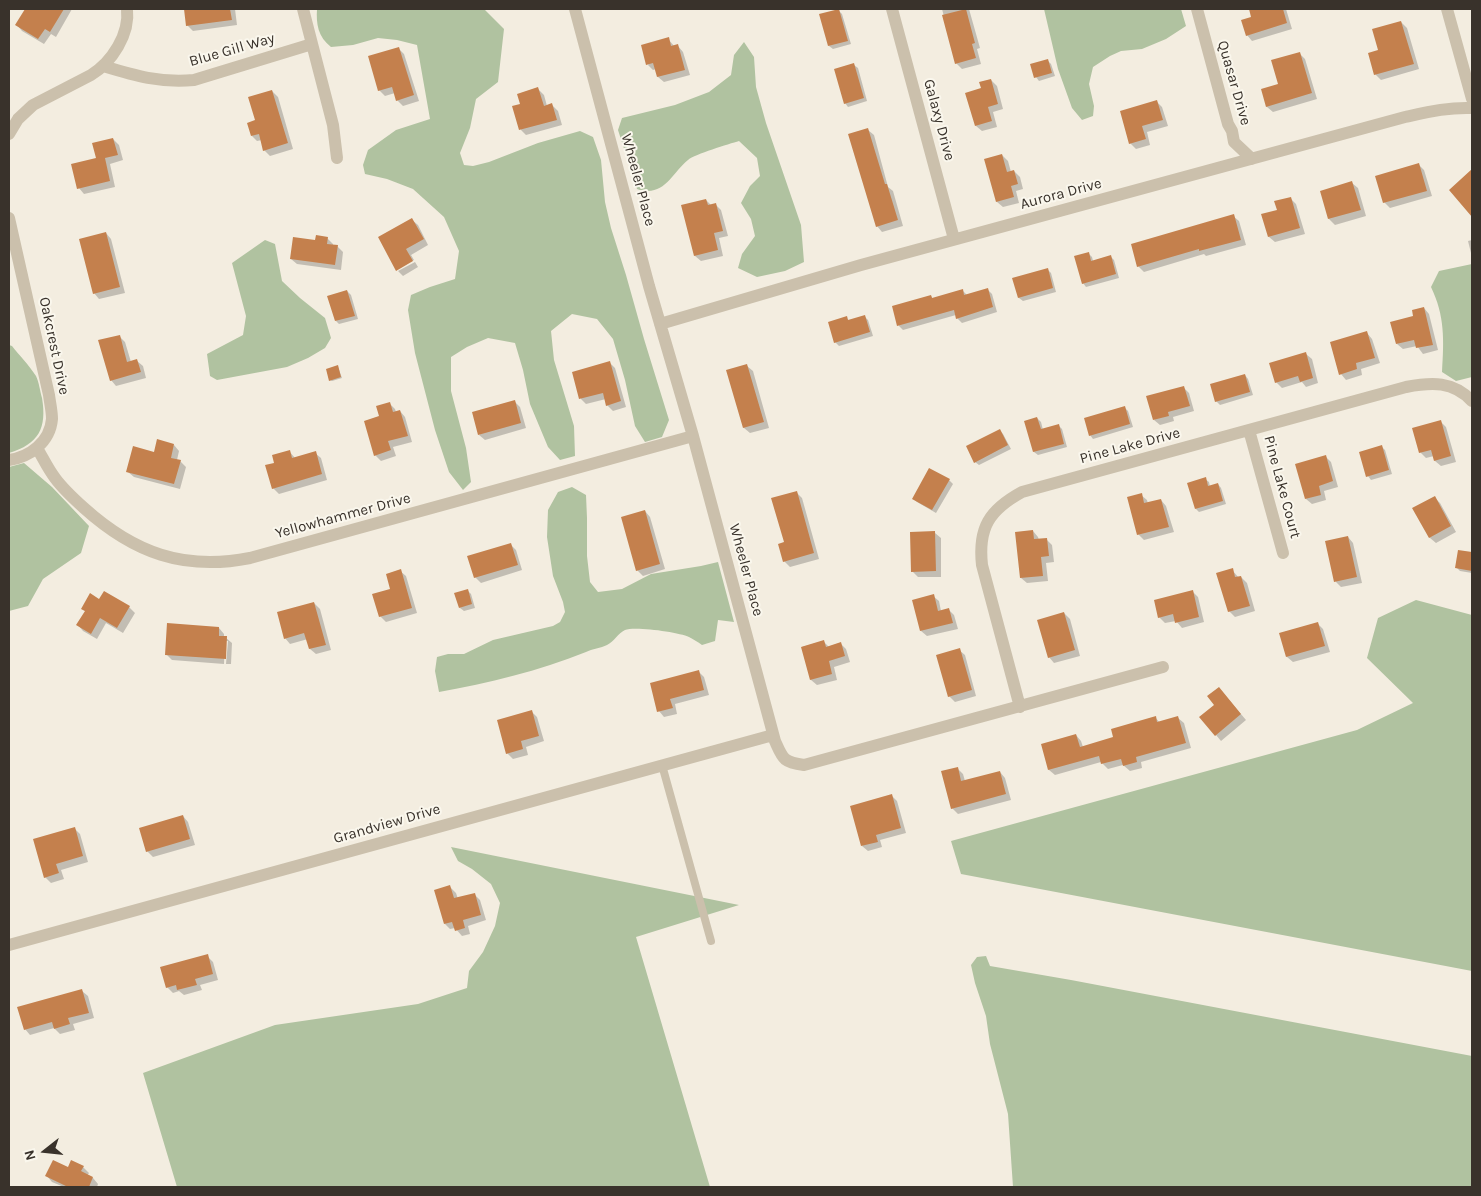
<!DOCTYPE html>
<html>
<head>
<meta charset="utf-8">
<style>
  body { margin:0 }
  #map { position:relative; width:1481px; height:1196px; overflow:hidden; background:#f3ede0; font-family:Karla,sans-serif }
  canvas { display:block }
  .frame { position:absolute; inset:0; border:10px solid #39322b; pointer-events:none }
  .north { position:absolute; left:20px; top:1126px; width:50px; height:50px; -webkit-text-stroke:4px #faf7ed; paint-order:stroke; rotate:254deg; font-size:14px; font-weight:700; line-height:20px; text-align:center; color:#39322b }
  .north::after { content:''; display:block; margin:auto; width:18px; height:22px; background:#39322b; clip-path:polygon(50% 0,100% 100%,50% 72%,0 100%) }
</style>
</head>
<body>
<div id="map">
<canvas width="1481" height="1196"></canvas>
<div class="frame"></div>
<div class="north">N</div>
</div>
<script>
const context = document.querySelector('canvas').getContext('2d');
context.lineJoin = 'round';
function paint(path, color) {
  context.fillStyle = color;
  context.fill(path, 'evenodd');
}
function trace(path, color, width, dash) {
  context.strokeStyle = color;
  context.lineWidth = width;
  context.lineCap = dash ? 'butt' : 'round';
  context.setLineDash(dash || []);
  context.stroke(path);
}
function write(font, color, halo, rows, align = 'center') {
  context.font = font + ' Karla,sans-serif';
  context.lineWidth = 4;
  context.setLineDash([]);
  context.textBaseline = 'middle';
  context.strokeStyle = halo;
  context.fillStyle = color;
  for (const [text, x, y, turn = 0] of rows) {
    context.save();
    context.translate(x, y);
    context.rotate((+turn || 0) * Math.PI / 180);
    context.textAlign = isNaN(turn) ? turn : align;
    if (halo) context.strokeText(text, 0, 0);
    context.fillText(text, 0, 0);
    context.restore();
  }
}
paint(new Path2D(`
  M317 9H484L504 29 498 82 476 99 470 128 460 153 464 165 473 166 489 162 538 143 580 131 593 137 601 160 605 202 611 228 626 275 644 339 669 420 662 437 645 442 635 426 625 380 613 339 597 319 572 314 551 331 554 360 574 426 575 456 560 460 548 447 530 404 523 370 515 343 488 338 467 347 451 357V391L466 448 471 482 463 490 449 472 435 430 415 353 408 310 411 295 430 287 455 279 459 251 444 217 413 189 387 179 365 174 363 165 368 150 396 130 430 119 417 45 397 40 378 38 353 45 331 47C318 37 316 24 317 9Z
  M1044 9H1181L1186 26 1166 39 1142 49 1121 51 1110 56 1093 67 1089 84 1094 106 1093 116 1082 120 1072 108 1058 69Z
  M744 42 754 57 756 87 766 123 801 225 804 262 785 271 757 277 738 268 742 254 755 236 751 219 741 203 750 186 760 176 757 158 739 141C729 144 695 154 688 160 671 174 664 198 637 189L618 130 622 118 675 105 709 92 731 75 734 55Z
  M265 240 275 244 282 281 300 298 325 318 331 338 325 348 308 358 287 367 217 380 210 376 207 354 243 335 246 316 232 263Z
  M1472 264V377L1456 381 1442 372C1444 340 1445 316 1431 287L1439 271Z
  M9 345 12 346C19 355 29 365 36 376 39 382 40 391 42 398 47 428 39 444 9 453Z
  M24 463 52 487 89 526 81 553 43 579 28 606 9 611V467Z
  M572 487 586 495 587 518V556L590 582 598 592 622 589 651 574 701 566 718 562 734 622 718 620 715 641 702 645C698 642 693 639 689 637 679 632 634 626 625 630 618 633 614 642 607 645 601 648 592 649 586 652 539 671 488 683 439 692L435 671 437 657 448 654H464L493 640 553 626 560 622 565 612 563 602 553 576 547 537 548 510 558 492Z
  M1416 600 1472 615V971L961 874 951 841 1357 730 1413 703 1367 658 1378 618Z
  M451 847 739 905 636 937 710 1187H177L143 1073 275 1025 418 1004 467 988 469 971 483 952 495 926 500 903 491 884 472 869 458 861Z
  M986 956 990 966 1071 980 1472 1056V1187H1013L1008 1114 990 1044 986 1016 975 983 971 965 977 957Z`), '#b0c2a0');
paint(new Path2D(`
  M27 9H72L56 37 51 34 44 44 22 31 17 25Z
  M195 9H235L237 25 193 31 187 25 185 10Z
  M942 9H969L980 48 977 49 981 64 962 69 956 63Z
  M1250 9H1286L1292 29 1252 41 1247 35 1253 18Z
  M838 10 842 14 851 44 833 49 829 46Z
  M1401 22 1407 28 1419 69 1381 80 1375 74Z
  M668 39 675 47 678 46 683 52 690 75 664 82 658 77 656 69 653 70 648 65Z
  M398 48 404 54 419 101 403 106 397 100 395 93 385 96 379 90Z
  M1299 53 1305 59 1317 99 1273 112 1267 107 1262 90 1280 85Z
  M1047 60 1051 64 1055 76 1039 81 1036 77Z
  M854 65 858 68 867 101 848 107 845 103Z
  M991 80 997 86 1003 109 993 112 997 127 982 131 976 126Z
  M538 89 544 95 547 106 552 105 558 111 562 125 526 135 521 130 514 107 521 105Z
  M272 91 278 97 293 149 270 156 264 150 262 140 257 141 252 136 257 121Z
  M1157 102 1162 107 1168 126 1147 132 1150 145 1136 149 1130 143Z
  M868 130 874 135 888 187 893 191 903 226 882 232 877 226Z
  M113 139 119 145 123 160 110 164 115 187 84 194 79 188 98 159Z
  M1002 155 1008 161 1011 172 1014 171 1020 177 1023 189 1016 191 1019 203 1003 207 997 202Z
  M1419 165 1424 170 1432 196 1390 208 1384 202Z
  M1352 183 1358 188 1366 216 1335 225 1329 219 1322 191Z
  M1290 198 1296 204 1305 234 1275 242 1269 237 1278 211Z
  M706 200 712 206 716 205 721 210 728 236 719 238 723 256 701 261 695 256Z
  M1233 216 1239 221 1246 245 1206 256 1204 254 1144 272 1138 266Z
  M412 220 418 225 428 245 411 255 414 260 397 269Z
  M106 233 111 239 125 293 99 299 94 293Z
  M327 238 333 244V246H337L343 252 341 270 297 264 291 259 317 241Z
  M1472 240V257L1468 241Z
  M1088 253 1092 257 1093 261 1110 256 1114 260 1119 278 1086 287 1083 283Z
  M415 262 418 267 403 276 398 271Z
  M1047 269 1051 273 1056 292 1023 301 1019 298 1014 279Z
  M962 290 967 295 988 290 992 294 997 312 962 323 957 318 956 315 903 330 899 326 893 307 931 296 933 299Z
  M347 291 351 295 358 319 339 324 336 321Z
  M1424 308 1429 314 1438 350 1423 354 1417 346 1403 349 1397 344 1415 317Z
  M865 317 868 320 873 336 839 346 835 342 846 318 850 321Z
  M1367 333 1372 339 1380 363 1361 369 1362 375 1346 380 1341 374Z
  M119 336 125 342 131 362 137 361 143 366 146 378 116 386 111 380Z
  M1306 354 1312 359 1318 383 1306 387 1302 382 1282 388 1276 382Z
  M609 362 615 368 626 407 613 411 607 405 606 399 586 404 581 399 573 373Z
  M747 366 753 371 769 428 750 433 744 428Z
  M338 367 342 378 332 381 330 380Z
  M1245 375 1248 379 1253 395 1220 405 1216 401Z
  M1183 387 1189 393 1194 411 1173 417 1174 421 1160 425 1154 420Z
  M515 402 520 407 526 428 485 440 479 435Z
  M389 403 395 409 396 412 400 411 405 417 412 442 393 447 396 456 381 461 375 455Z
  M1125 408 1128 411 1133 427 1093 439 1090 435Z
  M1037 418 1041 422 1043 430 1058 425 1062 429 1067 447 1038 455 1034 452 1026 422Z
  M1440 421 1446 427 1456 462 1441 466 1435 461 1434 456 1426 458 1420 452Z
  M999 430 1003 434 1011 449 979 465 975 462Z
  M174 445 179 451 177 460 180 461 186 467 180 489 134 477 128 472 155 453Z
  M1382 447 1385 450 1392 474 1371 480 1368 476Z
  M289 451 295 458 315 453 321 458 327 480 279 494 273 488 276 463Z
  M1325 456 1331 462 1338 487 1324 491 1326 500 1312 504 1306 499Z
  M1205 479 1209 482 1210 487 1218 484 1221 488 1226 504 1199 512 1196 509Z
  M949 480 953 484 936 513 917 502 914 499Z
  M796 492 802 498 819 559 790 567 784 561 785 543Z
  M1141 495 1147 500 1148 504 1161 500 1166 506 1174 532 1144 540 1138 534Z
  M1434 497 1440 503 1456 532 1436 543 1430 538 1414 509Z
  M645 511 650 517 665 569 643 576 637 570Z
  M1033 531 1038 537 1039 540 1046 539 1052 545 1054 562 1046 563 1048 581 1027 583 1021 578Z
  M935 533 941 538V577H918L912 571Z
  M1348 537 1353 543 1362 583 1341 587 1336 582Z
  M511 545 516 550 522 570 481 583 475 577Z
  M1459 552 1472 554V582L1471 580 1472 573 1460 571 1457 568Z
  M1232 570 1239 578 1241 577 1247 583 1255 611 1235 617 1229 611Z
  M400 571 406 576 417 613 386 622 380 616Z
  M467 590 471 594 475 608 464 611 460 608Z
  M1192 591 1198 597 1204 622 1182 628 1176 621 1165 623 1159 617Z
  M104 593 129 607 135 613 123 633 106 623 97 639 83 631 78 625 86 612 82 609 100 600Z
  M933 596 939 601 941 611 948 609 954 615 958 629 927 636 921 631Z
  M314 603 320 609 331 650 316 654 310 649 308 639 290 644 285 638Z
  M1064 613 1070 619 1080 656 1054 663 1049 657Z
  M1317 623 1323 629 1330 652 1293 662 1287 657 1281 633Z
  M219 628 224 634V637L226 638 232 643 231 664H226L228 641H225L224 664 172 660 166 654Z
  M823 641 829 647 841 644 846 649 850 662 834 667 837 680 817 685 811 680 802 647Z
  M959 650 965 655 976 696 955 702 949 696Z
  M698 671 704 677 709 695 675 704 677 714 664 717 659 711 651 684Z
  M1224 694 1246 720 1221 741 1216 735V705Z
  M532 712 537 717 544 741 526 747 528 755 513 759 507 753Z
  M1155 717 1160 723 1178 718 1184 723 1191 748 1141 762 1142 768 1130 771 1123 765 1108 769 1101 762 1055 775 1049 770 1042 745 1076 735 1081 741 1083 747 1115 738Z
  M957 768 963 774 965 781 1000 772 1005 778 1011 800 958 814 952 808Z
  M891 795 897 801 906 833 880 840 882 847 868 851 862 846Z
  M183 816 188 822 195 845 153 857 147 851Z
  M74 828 80 834 88 862 61 870 64 879 51 883 45 877Z
  M450 887 456 893 458 899 474 894 480 900 486 920 468 926 470 934 462 936 455 928 450 929 445 924Z
  M207 956 213 962 218 980 200 985 202 990 184 995 179 991 173 993 167 987Z
  M82 991 88 996 94 1018 73 1024 75 1030 60 1034 54 1028 30 1035 25 1029Z
  M83 1167 89 1173 87 1176 93 1178 98 1184 97 1187H64L52 1182 47 1176 68 1169Z`), '#0003');
paint(new Path2D(`
  M25 9H64L50 32 45 29 38 39 15 25Z
  M184 9H230L232 20 186 26Z
  M839 9 848 41 828 46 819 14Z
  M966 9 975 43 972 44 976 58 955 64 942 15Z
  M1249 9H1283L1287 23 1246 36 1241 20 1251 17Z
  M1401 21 1414 64 1374 75 1368 53 1378 50 1372 29Z
  M669 37 671 46 678 44 685 70 657 77 653 63 646 65 641 45Z
  M399 47 414 95 396 101 392 87 378 91 368 56Z
  M1300 52 1312 93 1266 107 1261 89 1278 84 1271 60Z
  M1048 59 1052 73 1034 78 1030 64Z
  M854 63 864 98 844 104 834 69Z
  M991 79 998 104 988 107 992 121 975 126 965 93 981 88 979 82Z
  M538 87 544 106 552 103 557 120 519 130 512 106 520 104 517 94Z
  M272 90 288 143 263 151 259 134 251 136 247 123 255 120 248 97Z
  M1157 100 1163 120 1142 126 1146 139 1129 144 1120 111Z
  M868 128 885 184H887L898 220 876 227 848 134Z
  M113 138 118 155 105 158 110 181 77 189 71 164 96 158 92 143Z
  M1002 154 1007 172 1014 170 1018 184 1011 186 1014 197 996 202 984 159Z
  M1419 163 1427 191 1383 203 1375 176Z
  M1472 169V217L1449 190Z
  M1352 181 1361 210 1328 219 1320 191Z
  M1291 197 1300 228 1268 237 1261 214 1277 210 1274 201Z
  M706 199 708 205 716 203 723 231 714 233 718 250 694 256 681 205Z
  M1234 214 1241 240 1199 251V249L1137 267 1131 244Z
  M412 218 424 239 406 249 413 261 396 271 378 237Z
  M106 232 120 287 93 294 79 239Z
  M316 235 328 237 327 244 338 245 335 265 290 259 293 237 315 240Z
  M1089 252 1091 261 1111 255 1116 274 1082 284 1074 256Z
  M1048 268 1053 288 1018 298 1012 278Z
  M988 288 993 307 956 319 954 310 897 326 892 306 931 295 932 298 963 289 964 295Z
  M347 290 355 316 335 321 327 296Z
  M1424 307 1433 345 1416 348 1414 340 1396 344 1390 322 1413 316 1412 310Z
  M865 315 870 332 834 343 828 322 847 316 848 320Z
  M1367 331 1375 358 1356 363 1357 369 1339 375 1330 342Z
  M120 335 127 362 137 359 141 372 110 381 98 340Z
  M1306 352 1313 378 1300 382 1298 376 1275 383 1269 363Z
  M610 361 621 401 606 406 603 393 579 399 572 372Z
  M747 364 764 422 743 428 726 370Z
  M338 365 341 377 329 381 326 369Z
  M1245 374 1250 392 1215 402 1210 384Z
  M1184 386 1190 406 1168 412 1169 416 1153 420 1146 396Z
  M515 400 521 423 478 435 472 412Z
  M390 402 393 412 400 410 408 436 388 441 391 450 374 456 364 421 379 416 376 406Z
  M1125 406 1130 424 1089 436 1084 418Z
  M1037 417 1041 429 1059 424 1064 444 1033 452 1024 421Z
  M1441 420 1451 456 1434 461 1431 450 1419 453 1412 428Z
  M1000 429 1008 445 974 463 966 446Z
  M157 439 174 444 171 458 181 460 174 484 126 472 133 446 154 452Z
  M1382 445 1389 470 1366 477 1359 452Z
  M290 450 292 458 316 451 322 474 272 489 265 465 274 463 272 455Z
  M1326 455 1333 481 1319 486 1321 495 1305 499 1295 464Z
  M929 468 950 479 932 510 912 499Z
  M1206 477 1208 486 1218 483 1223 501 1195 509 1187 483Z
  M797 491 814 553 783 562 778 544 784 542 771 498Z
  M1142 493 1144 503 1161 499 1169 527 1137 535 1127 497Z
  M1435 496 1451 526 1429 538 1412 508Z
  M645 510 660 564 636 571 621 517Z
  M1033 530 1034 539 1047 538 1049 556 1041 557 1043 576 1020 578 1015 532Z
  M935 531 936 571 911 572 910 532Z
  M1348 536 1357 577 1334 582 1325 541Z
  M511 543 518 565 474 578 467 556Z
  M1458 550 1472 552V571L1455 568Z
  M1233 568 1235 577 1241 576 1250 606 1228 612 1216 573Z
  M401 569 412 608 379 617 372 594 390 589 386 574Z
  M468 589 472 604 459 608 454 593Z
  M1193 590 1199 617 1175 623 1173 614 1158 618 1154 600Z
  M104 591 130 606 117 628 100 618 91 634 76 625 85 611 81 609 90 593 99 599Z
  M934 594 938 611 949 608 953 623 920 631 912 600Z
  M314 602 326 645 309 649 304 633 284 639 277 612Z
  M1064 612 1075 650 1048 658 1037 620Z
  M1318 622 1325 646 1286 657 1279 633Z
  M167 623 219 627V636H227L226 659 165 655Z
  M824 640 826 647 841 642 845 656 829 661 832 674 810 680 801 647Z
  M960 648 972 690 948 697 936 655Z
  M699 670 704 690 670 699 673 708 657 712 650 683Z
  M1219 687 1241 714 1215 736 1199 717 1214 705 1207 696Z
  M532 710 539 736 521 741 523 749 506 754 497 720Z
  M1156 716 1157 722 1178 716 1186 743 1136 757 1137 762 1123 766 1121 759 1101 764 1099 756 1048 770 1041 744 1076 734 1080 747 1113 737 1111 729Z
  M958 767 961 781 1000 771 1006 794 951 809 941 771Z
  M892 794 901 828 876 835 878 842 861 846 850 806Z
  M183 815 190 839 146 852 139 828Z
  M75 827 83 856 56 864 59 873 44 878 33 839Z
  M450 885 454 898 475 893 481 915 463 920 465 928 455 931 452 922 444 924 434 890Z
  M208 954 213 974 195 979 197 985 177 990 176 985 166 988 160 967Z
  M82 989 89 1013 68 1018 70 1024 54 1029 52 1022 24 1030 17 1007Z
  M53 1160 68 1167 71 1160 84 1166 81 1171 93 1177 89 1187H68L45 1176Z`), '#c4804d');
trace(new Path2D(`
  M662 765 711 941`), '#cbc0ac', 8);
trace(new Path2D(`
  M303 9 333 125 337 158
  M575 9 649 286 693 436 775 741C783 759 783 762 804 765L1163 667
  M892 9 954 239
  M1197 9 1228 124 1232 131 1234 142 1252 159
  M1447 9 1472 99
  M103 66C136 76 159 83 194 80L312 44
  M9 134 18 119 33 105 91 75C112 62 130 34 127 9
  M9 218 49 395C50 403 52 411 52 419 50 442 30 457 9 460
  M660 324 861 265 1405 117C1428 112 1449 107 1472 108
  M1249 430 1283 553
  M37 448C43 458 48 469 55 478 63 489 74 499 84 508 134 553 184 571 250 558L693 436
  M1020 707 982 565C978 528 989 510 1022 492L1406 387C1432 382 1453 381 1472 401
  M9 945 773 735`), '#cbc0ac', 12);
write('15px', '#39322b', '#faf7ed', [
  ["Blue Gill Way",232,50,-16],
  ["Quasar Drive",1234,83,74],
  ["Galaxy Drive",939,120,75],
  ["Wheeler Place",638,180,75],
  ["Aurora Drive",1061,194,-15],
  ["Oakcrest Drive",54,346,78],
  ["Pine Lake Drive",1130,446,-15],
  ["Pine Lake Court",1282,487,75],
  ["Yellowhammer Drive",343,516,-15],
  ["Wheeler Place",746,570,75],
  ["Grandview Drive",387,824,-16]
]);
</script>
</body>
</html>
